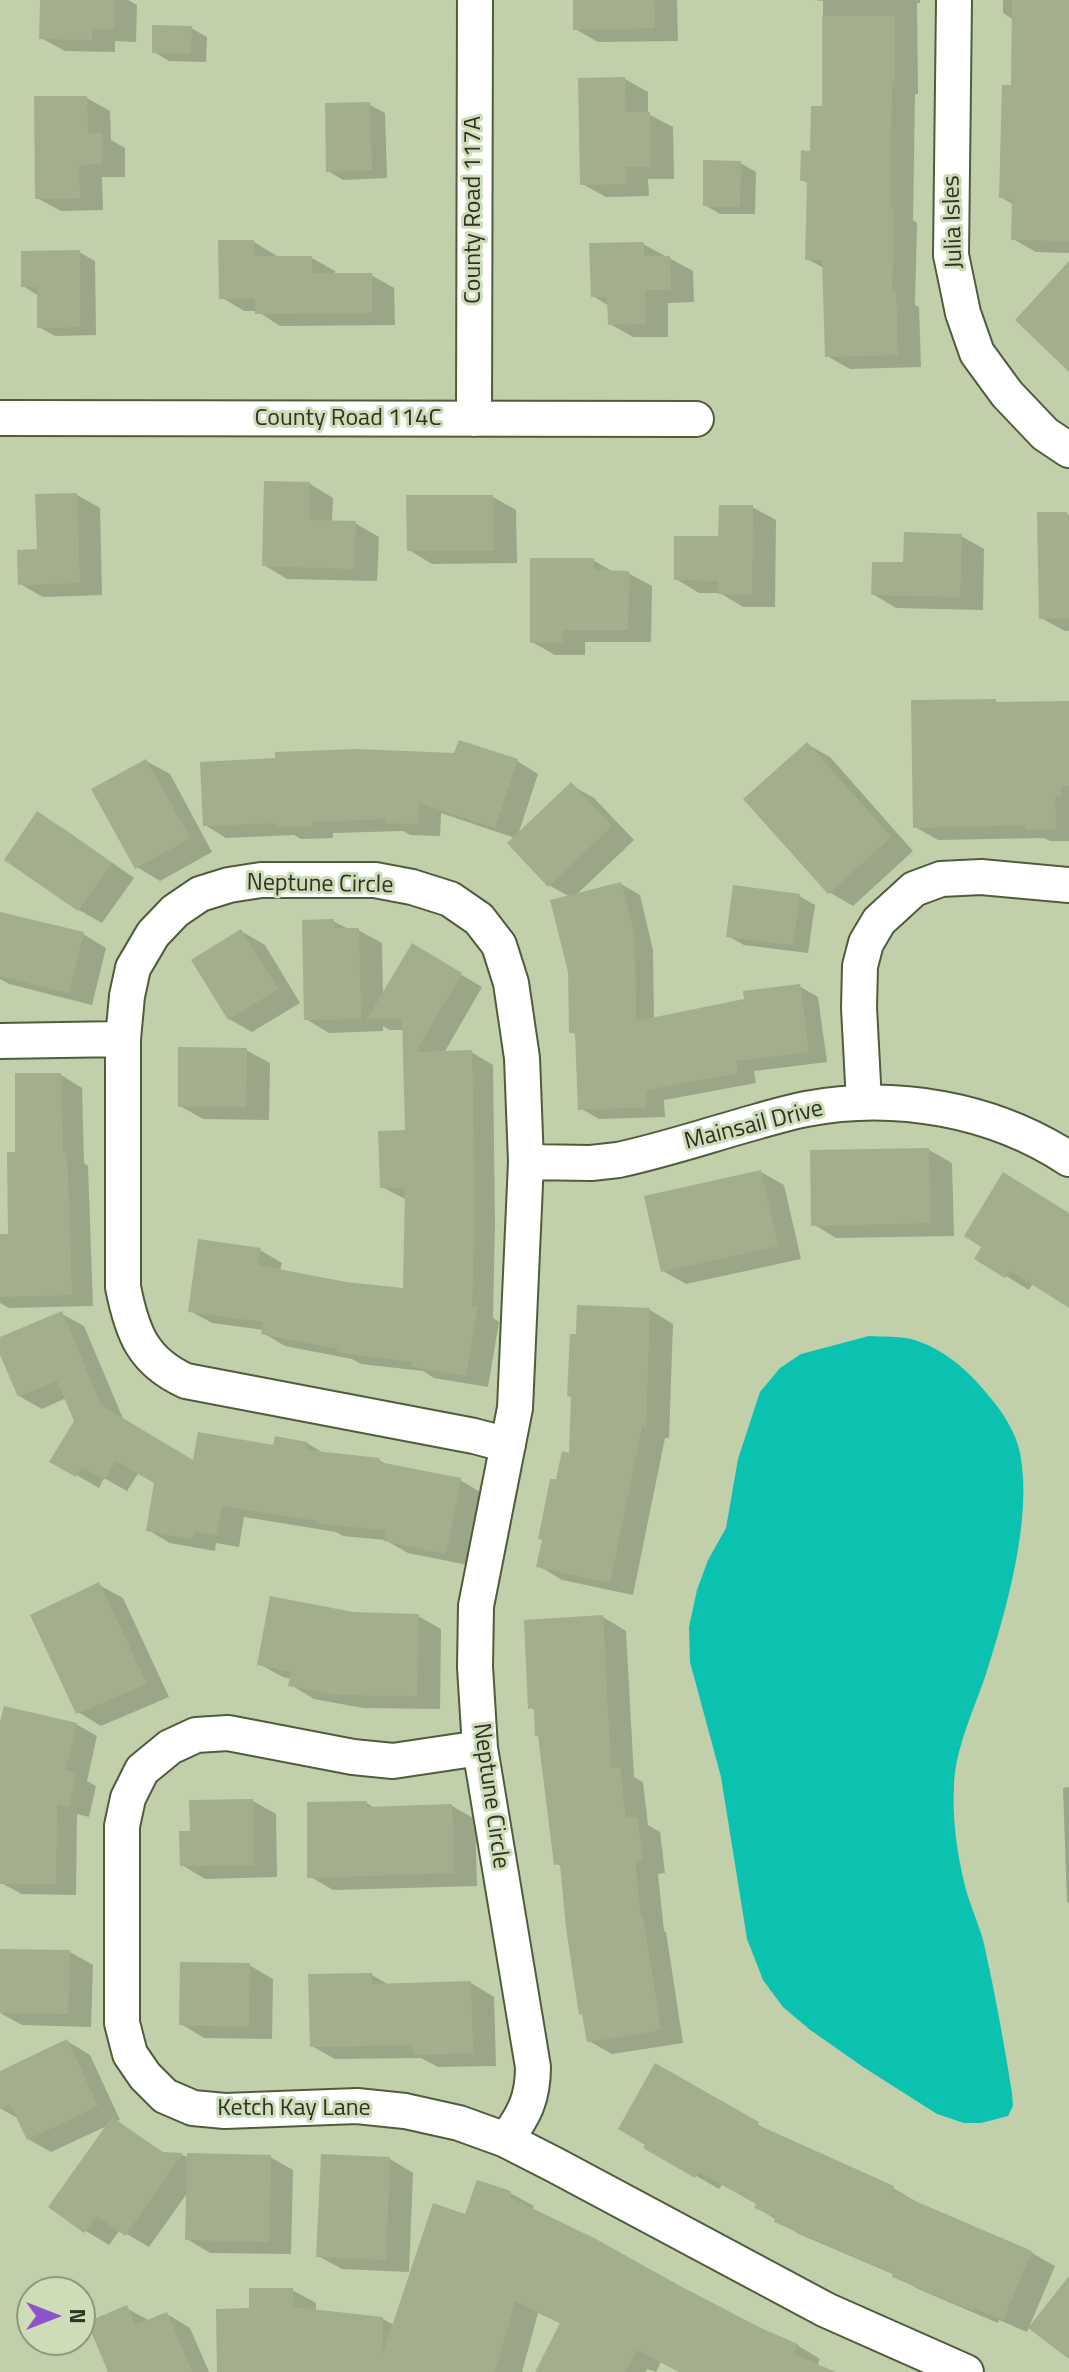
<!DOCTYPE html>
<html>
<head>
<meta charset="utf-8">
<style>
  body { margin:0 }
  #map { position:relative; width:1069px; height:2372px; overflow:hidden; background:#c2cfab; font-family:"Titillium Web",sans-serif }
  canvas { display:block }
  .north { position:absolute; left:16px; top:2276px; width:80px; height:80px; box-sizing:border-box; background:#cfdcb8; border:2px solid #8f987d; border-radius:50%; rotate:90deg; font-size:22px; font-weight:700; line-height:32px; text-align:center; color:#2e3325 }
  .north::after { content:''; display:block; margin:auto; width:28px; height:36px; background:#8c53ca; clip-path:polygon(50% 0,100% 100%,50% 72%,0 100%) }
</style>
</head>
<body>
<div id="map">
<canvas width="1069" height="2372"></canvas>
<div class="north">N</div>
</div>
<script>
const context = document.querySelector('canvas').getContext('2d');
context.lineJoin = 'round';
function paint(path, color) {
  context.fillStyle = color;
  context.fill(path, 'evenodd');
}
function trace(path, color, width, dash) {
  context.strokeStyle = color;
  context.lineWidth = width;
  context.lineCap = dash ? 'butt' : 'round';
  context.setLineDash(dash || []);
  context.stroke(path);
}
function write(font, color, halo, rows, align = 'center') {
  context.font = font + ' "Titillium Web",sans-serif';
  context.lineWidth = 6;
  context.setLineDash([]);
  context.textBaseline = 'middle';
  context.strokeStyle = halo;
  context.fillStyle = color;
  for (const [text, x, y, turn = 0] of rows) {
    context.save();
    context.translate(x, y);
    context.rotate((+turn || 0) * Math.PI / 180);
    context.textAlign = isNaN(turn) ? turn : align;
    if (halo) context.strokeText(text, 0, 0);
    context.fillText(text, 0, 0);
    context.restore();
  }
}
paint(new Path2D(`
  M869 1336C882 1337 898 1336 911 1339 943 1348 968 1370 988 1395 1002 1411 1016 1432 1020 1453 1033 1518 1006 1611 986 1674 974 1710 956 1746 954 1784 952 1819 957 1853 965 1886 970 1906 979 1924 984 1944 995 1993 1004 2043 1012 2093L1013 2106 1008 2116 981 2123H964L937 2114 863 2067 809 2029 783 2007 763 1980 747 1939 721 1777 690 1662 689 1627 697 1590 708 1560 726 1528 738 1459 760 1392 780 1368 801 1354Z`), '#0bc2b0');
paint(new Path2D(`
  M42 0H128L137 5 136 42 115 41V52L65 51 41 38Z
  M575 0H677L678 41 598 42 575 29Z
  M815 0H920V3H917L918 94H915L913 220 917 223 915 305 919 307 921 367 850 369 827 356 824 268 807 259 809 184 802 180 824 108 823 1Z
  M1003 0H1069V253L1036 252 1013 239 1014 205 1001 197 1013 87 1014 20 1003 13Z
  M191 28 207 37 206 62 169 61 154 52Z
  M625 79 648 92V114L673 127 674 179H648L649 196 606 197 582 184Z
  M87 98 110 111 111 140 125 148V177H102L103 210 61 211 37 198Z
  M370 105 385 113 387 178 343 180 328 171Z
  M740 163 756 172 755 214H720L705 205Z
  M254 242 277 256V258H312L335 271V275H371L394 288 395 325 280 326 257 311H244L221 297Z
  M643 244 693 271 694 302 668 303V337H633L610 324 609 306 593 296Z
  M79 252 95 261 96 335 55 336 39 327V296L23 286Z
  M310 484 333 498 332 522 355 523 379 537 377 581 287 579 264 565Z
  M77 495 100 508 102 595 43 597 20 584Z
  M493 497 516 510 517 563 432 564 409 550Z
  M752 507 776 520 775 607H743L720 593H699L676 579Z
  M1067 514 1069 515V631H1065L1041 618Z
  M961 536 984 549 983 610 896 608 873 594 905 565Z
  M593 560 615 573H628L652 586 651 642H585V655H555L532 642Z
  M995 701 1000 704 1069 703V841H1050L1044 838 938 840 915 827Z
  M807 744 830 757 913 851 853 906 829 892Z
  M146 761 170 774 212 852 160 881 137 867Z
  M517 761 538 774 518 835 571 785 594 798 634 840 575 896 621 884 640 895 653 950 654 1019 746 1001 799 986 818 997 827 1062 754 1071 756 1083 664 1100 665 1117 599 1119 580 1108 577 1035 571 1032 570 897 549 885 515 838 441 813 440 836 410 835 403 831 333 833V838L301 839 294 835 226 838 205 825Z
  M38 814 61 827 134 878 102 923 79 910 7 859Z
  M799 896 815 905 808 953 744 945 728 936Z
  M0 914 83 934 106 948 92 1005 9 984 0 979Z
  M333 921 350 930H358L382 943 383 996 412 946 482 987 444 1053 471 1052 493 1065 495 1224 493 1318 499 1322 488 1387 434 1378 423 1371 361 1364 352 1359 285 1346 263 1333 264 1330 212 1323 190 1311 260 1250 282 1263 280 1271 346 1284 405 1290 407 1200 382 1187 407 1132 404 1030H390L383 1026V1031L329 1033 306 1019Z
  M241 931 265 945 300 1003 252 1032 229 1019Z
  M246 1050 270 1063 269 1120 203 1119 180 1106Z
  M61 1075 82 1088 84 1163 88 1166 93 1306 9 1308 0 1303V1236H10L17 1154Z
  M929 1150 952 1163 954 1236 836 1238 813 1224Z
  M761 1172 784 1185 801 1259 686 1284 663 1271Z
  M1069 1215V1305L1033 1283 1029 1290 977 1258Z
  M650 1310 673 1324 669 1438H665L633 1595 562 1580 539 1566 557 1482 571 1455 578 1337Z
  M62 1314 84 1326 124 1421 195 1463 307 1443 325 1454 379 1460 390 1466 460 1480 482 1493 468 1565 408 1553 385 1540 343 1536 336 1532 244 1517 239 1547 216 1543 215 1551 170 1543 148 1530 156 1482 139 1472 127 1491 104 1478 99 1488 52 1461 76 1421 66 1398 42 1409 19 1396 0 1350V1340Z
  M99 1585 123 1598 169 1697 101 1726 78 1712Z
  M418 1616 441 1629 440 1709 363 1708 314 1699 291 1685 292 1679 283 1677 259 1664Z
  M603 1617 626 1631 634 1777 643 1782 648 1825 660 1832 665 1873 658 1874 664 1931 666 1932 683 2043 612 2054 589 2041 585 2016 581 2014 562 1867 556 1863 536 1711 530 1707Z
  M76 1724 97 1736 87 1781 96 1786 89 1817 77 1814 76 1895 22 1894 1 1883 0 1731Z
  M1069 1787V1903L1067 1902 1063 1788Z
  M253 1801 276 1814 277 1877 205 1879 182 1865 192 1833Z
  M367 1803 376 1809 452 1806 475 1819 477 1886 333 1890 309 1876Z
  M0 1951 70 1952 93 1965 91 2027 22 2025 0 2013Z
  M249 1965 273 1979 272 2039 204 2038 181 2024Z
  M372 1975 391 1986 471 1983 494 1997 496 2066 438 2067 421 2058 335 2059 312 2046Z
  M67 2041 90 2055 120 2120 116 2121 166 2154 183 2155 189 2158 270 2157 293 2170 291 2254 210 2253 187 2239 188 2192 149 2247 120 2230 109 2245 86 2231 51 2206 109 2125 51 2152 28 2139 19 2119 0 2108V2073Z
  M656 2065 781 2138 893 2188 917 2202 916 2204 1032 2253 1055 2266 1027 2332 999 2320 998 2323 918 2289 895 2275 799 2234 756 2207 758 2203 723 2183 719 2189 646 2147Z
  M390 2159 413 2173 409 2272 342 2269 318 2256Z
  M478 2182 510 2193 534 2206 532 2210 760 2330 797 2345 820 2359 817 2366 831 2372H680L661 2362 656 2372 647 2369 646 2372H537L562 2324 538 2313 522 2372H219L251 2310 292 2290 316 2303V2312L383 2319 394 2325 466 2217Z
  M126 2308 150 2321 167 2314 190 2328 209 2372H111Z`), '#0003');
paint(new Path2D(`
  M40 0H114V29H92V40L39 39Z
  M573 0H654L655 28 573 30Z
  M1012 0H1069V241L1011 240 1012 199 999 198 1002 85H1011Z
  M822 16H895V81H892L890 207H894L892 292H896L898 355 825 357 822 260H805L807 181H800L801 150 810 151 811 106H822Z
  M152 25 192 26 191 54 152 53Z
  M625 77 626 112H650L651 167H626V184L580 185 578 78Z
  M34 96H87L88 133H102V164L79 165 80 198 35 199Z
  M370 102 372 170 326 172 325 103Z
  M703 160 741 161 740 207 703 206Z
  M218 240H254V256H312V273H372V313L255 314V299H219Z
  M644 242V256H670L671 290H645V324L608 325 607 297H591L589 243Z
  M80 250V327L37 328V287H21V251Z
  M1069 261V372L1015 320Z
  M264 481 310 482 309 520 356 521 354 569 262 566Z
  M77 493 80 583 18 585 17 550 37 549 35 494Z
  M406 495H493L494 551H407Z
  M719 505H753L752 595 718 594V581L674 580V536H718Z
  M1037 512H1067L1069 521V618L1039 619Z
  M904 532 962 534 960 597 871 595 872 562H903Z
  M530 558H594V570L629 571 628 630H563V643H530Z
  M996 699V702L1069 701V786H1061V796H1055L1056 829H1025V825L913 828 911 700Z
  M459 740 518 759 495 828 419 803V824L386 823V819L312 822V826L277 827V823L203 826 200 762 275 758V752L356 749 454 753Z
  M807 742 891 837 828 894 743 799Z
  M146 759 190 838 135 869 91 789Z
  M571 782 612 826 548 887 507 843Z
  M37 811 112 863 78 911 4 860Z
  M621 882 635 938 636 1021 744 999 743 991 800 984 809 1052 736 1061 738 1073 646 1090V1107L578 1110 575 1033H569L568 972 550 900Z
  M733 885 800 894 793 945 726 937Z
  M0 912 84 932 69 993 0 976Z
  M334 919V928H359L361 1019 304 1020 302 920Z
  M241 929 278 989 228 1020 191 960Z
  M412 943 462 973 416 1052 472 1050 475 1210 472 1306 478 1307 466 1376 411 1367 412 1362 337 1352 338 1349 261 1334 264 1322 188 1312 198 1239 261 1248 258 1265 346 1282 403 1288 405 1188H380L378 1131 405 1130 402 1018 367 1019Z
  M178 1047 247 1048 246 1107H178Z
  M15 1073H61L63 1152 67 1151 72 1295 0 1297V1234H8L7 1152H15Z
  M929 1148 931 1223 811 1226 810 1150Z
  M761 1170 778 1246 661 1272 644 1196Z
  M1003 1172 1069 1213V1308L1009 1270 1005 1278 974 1259 981 1247 964 1236Z
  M577 1305 650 1308 646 1426H642L610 1583 536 1567 542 1540 538 1539 550 1479H556L562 1451 569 1453 571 1397 567 1396 570 1334H576Z
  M62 1311 101 1405 193 1460 198 1432 273 1445 275 1436 307 1442 306 1450 380 1458 379 1462 461 1478 446 1554 384 1541 386 1530 319 1524V1521L222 1506 217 1535 194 1531 193 1539 146 1531 154 1483 116 1461 104 1480 82 1467 76 1477 49 1462 74 1421 57 1381 18 1397 0 1355V1337Z
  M99 1582 147 1684 76 1714 30 1615Z
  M270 1596 353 1612 419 1614 417 1696 338 1695 288 1686 291 1672 257 1665Z
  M603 1615 611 1768 620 1767 626 1818 637 1817 643 1861H635L641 1917 643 1916 661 2030 587 2042 582 2014 579 2015 566 1928 560 1864 554 1865 538 1736H535L534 1708 528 1709 524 1620Z
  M4 1706 77 1723 66 1770 76 1773 69 1807 57 1804 56 1884H0V1722Z
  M253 1799 254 1865 180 1866 179 1831H190L189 1800Z
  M367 1801V1807L452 1804 454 1873 307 1878V1802Z
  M0 1949 70 1950 68 2014 0 2013Z
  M180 1962 250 1963 249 2027 179 2025Z
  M372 1973V1984L471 1981 473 2053 413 2055 412 2045 310 2047 308 1974Z
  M67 2039 98 2106 27 2140 10 2104 0 2109V2071Z
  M655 2063 759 2122 758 2125 894 2186 892 2191 1032 2251 1003 2320 975 2308 974 2311 892 2277 893 2273 774 2222 776 2217 754 2208 756 2204 699 2172 695 2178 643 2148 645 2145 618 2129Z
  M112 2117 162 2152 183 2153 125 2236 97 2216 84 2233 48 2207Z
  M187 2153 271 2155 269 2242 185 2240Z
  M321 2154 390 2157 386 2260 316 2257Z
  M477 2180 511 2191 509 2197 596 2239 682 2287 761 2328 798 2344 793 2354 836 2372H679L637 2350 625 2372H535L560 2323 515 2301 495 2372H217L216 2309 249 2308V2288H293V2307L383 2317 382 2356 433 2203 465 2214Z
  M1069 2276V2359L1028 2328Z
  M127 2305 135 2325 167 2312 192 2372H108L87 2322Z`), '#a3af8c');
const minor = new Path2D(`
  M954 0 951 255 963 313 977 353 1007 394 1045 434 1069 450
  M0 418 696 419
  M474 419 475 0
  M0 1041 123 1039
  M864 1102 859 1008 860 966 866 943 879 921 914 889 941 879 981 877 1069 885
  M526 1162 591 1163 618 1160C665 1150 712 1134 759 1121 774 1117 790 1112 806 1109 895 1092 993 1109 1069 1159
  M480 1748 393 1761 353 1757 228 1733 196 1735 170 1747 142 1770 128 1798 122 1826V2023L130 2054 145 2076 165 2096 193 2108 225 2111 357 2106 405 2111 459 2123 506 2140 555 2165 826 2310 966 2372
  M506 2140C524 2115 533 2099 533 2067L480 1748 475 1667 476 1606 515 1408 526 1162 522 1058 511 983 499 945 479 919 450 899 412 887 375 880H261L229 885 200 894 175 911 153 934 133 968 127 996 123 1039V1287C132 1332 142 1361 186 1381L474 1436 508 1445`);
trace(minor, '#515c3c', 38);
trace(minor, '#fff', 34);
write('24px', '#2e3325', '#cfdcb8', [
  ["County Road 117A",474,210,-90],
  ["Julia Isles",954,222,-92],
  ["County Road 114C",348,419],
  ["Neptune Circle",320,885,1],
  ["Mainsail Drive",754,1126,-14],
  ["Neptune Circle",490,1796,82],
  ["Ketch Kay Lane",294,2109]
]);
</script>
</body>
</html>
